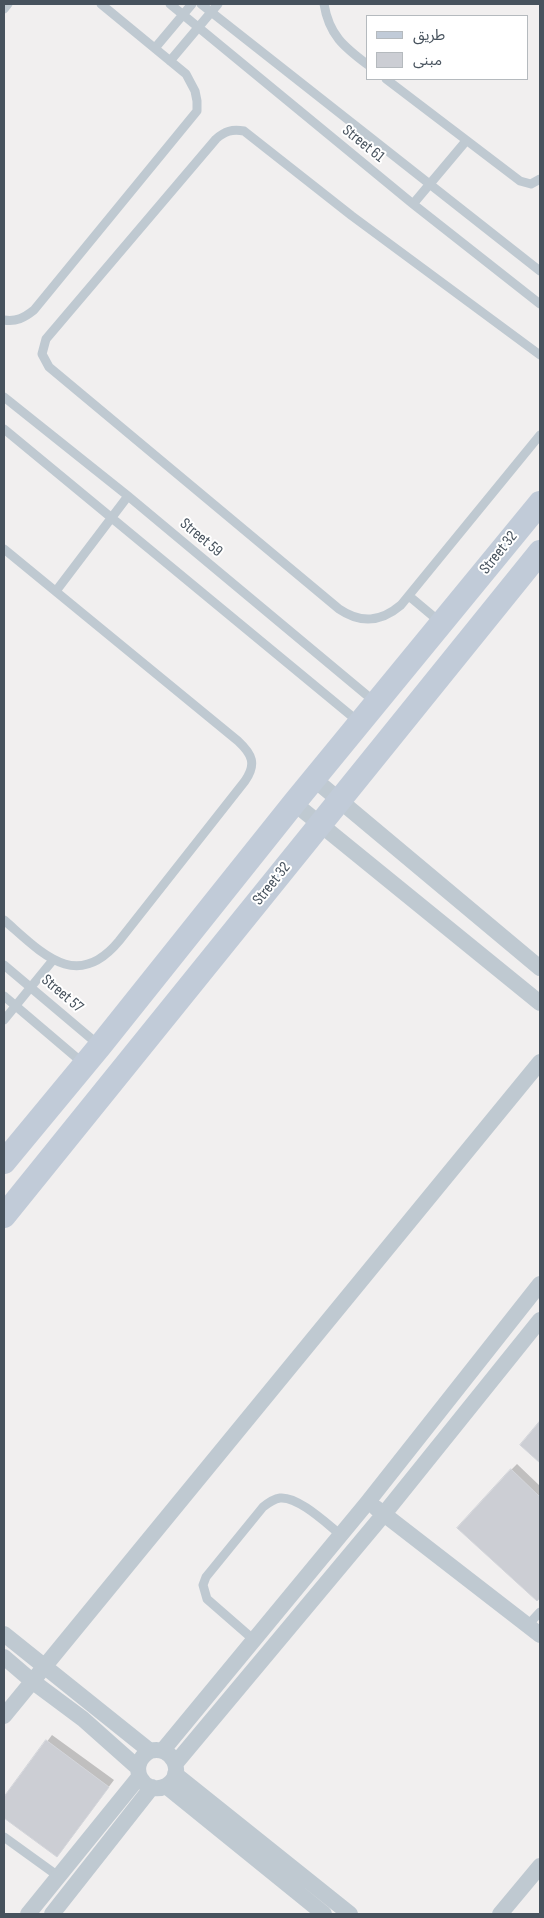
<!DOCTYPE html>
<html>
<head>
<meta charset="utf-8">
<style>
  body { margin:0 }
  #map { position:relative; width:544px; height:1918px; overflow:hidden; background:#f1efef; font-family:"Sofia Sans Condensed","Noto Sans Arabic",sans-serif }
  canvas { display:block }
  .frame { position:absolute; inset:0; border:5px solid #47525d; pointer-events:none }
  .legend { position:absolute; left:366px; top:15px; width:162px; height:65px; box-sizing:border-box; background:#fff; border:1px solid #b5babe; margin:0; padding:6px 9px; list-style:none; font-size:15px; color:#47525d }
  .legend li { display:flex; align-items:center; gap:10px; height:25px }
  .legend b { width:25px; border:1px solid #b5babe }
</style>
</head>
<body>
<div id="map">
<canvas width="544" height="1918"></canvas>
<div class="frame"></div>
<ul class="legend">
<li><b style="height:6px;background:#c1cbd8"></b>طريق</li>
<li><b style="height:14px;background:#ccced4"></b>مبنى</li>
</ul>
</div>
<script>
const context = document.querySelector('canvas').getContext('2d');
context.lineJoin = 'round';
function paint(path, color) {
  context.fillStyle = color;
  context.fill(path, 'evenodd');
}
function trace(path, color, width, dash) {
  context.strokeStyle = color;
  context.lineWidth = width;
  context.lineCap = dash ? 'butt' : 'round';
  context.setLineDash(dash || []);
  context.stroke(path);
}
function write(font, color, halo, rows, align = 'center') {
  context.font = font + ' "Sofia Sans Condensed",sans-serif';
  context.lineWidth = 4;
  context.setLineDash([]);
  context.textBaseline = 'middle';
  context.strokeStyle = halo;
  context.fillStyle = color;
  for (const [text, x, y, turn = 0] of rows) {
    context.save();
    context.translate(x, y);
    context.rotate((+turn || 0) * Math.PI / 180);
    context.textAlign = isNaN(turn) ? turn : align;
    if (halo) context.strokeText(text, 0, 0);
    context.fillText(text, 0, 0);
    context.restore();
  }
}
paint(new Path2D(`
  M517 1464 540 1486V1597L537 1600 511 1470Z
  M52 1735 114 1780 57 1855 4 1816V1799Z`), '#0003');
const building = new Path2D(`
  M540 1421V1463L520 1445Z
  M511 1469 540 1497V1598L537 1601 457 1528Z
  M46 1740 109 1787 57 1857 4 1818V1797Z`);
paint(building, '#ccced4');
trace(building, '#d3d5da', 1);
trace(new Path2D(`
  M170 4 413 204 540 304
  M201 4 540 271
  M324 4C329 35 344 47 368 65
  M4 9 8 4
  M155 48 192 4
  M170 61 218 4
  M386 79 520 181 531 184 540 179
  M413 204 466 141
  M4 320C16 322 24 318 34 310L197 111V101L195 91 186 74 101 4
  M540 355 352 216 244 131C232 129 225 131 216 139L46 339 42 354 49 367 339 609C361 624 381 622 401 605L540 435
  M4 397 128 496 375 702
  M4 429 360 723
  M4 549 238 741C252 754 257 764 245 781L119 941C76 993 41 952 4 920
  M56 591 128 496
  M409 596 440 622
  M4 965 100 1046
  M4 996 84 1064
  M4 1020 53 960
  M528 1625 540 1612
  M254 1640 207 1599 203 1585 206 1577 263 1507C268 1503 273 1499 280 1498 298 1496 327 1524 341 1535
  M4 1837 58 1876`), '#bfc9d1', 9);
trace(new Path2D(`
  M314 779 540 968
  M294 803 540 1003
  M376 1508 540 1635
  M4 1634 150 1751C172 1744 187 1774 166 1786 144 1797 125 1765 150 1751
  M4 1657 32 1681 83 1719 137 1767
  M4 1716 540 1062
  M163 1750 367 1503 540 1284
  M175 1764 384 1514 540 1320
  M175 1774 350 1914
  M166 1786 324 1914
  M28 1914 139 1777
  M52 1914 152 1787
  M500 1914 540 1866`), '#bfc9d1', 16);
trace(new Path2D(`
  M4 1162 100 1046 294 803 540 503
  M4 1216 540 552`), '#c1cbd8', 24);
write('16px', '#47525d', '#fff', [
  ["Street 61",363,144,39],
  ["Street 59",201,538,40],
  ["Street 32",499,553,-51],
  ["Street 32",272,884,-51],
  ["Street 57",62,994,40]
]);
</script>
</body>
</html>
